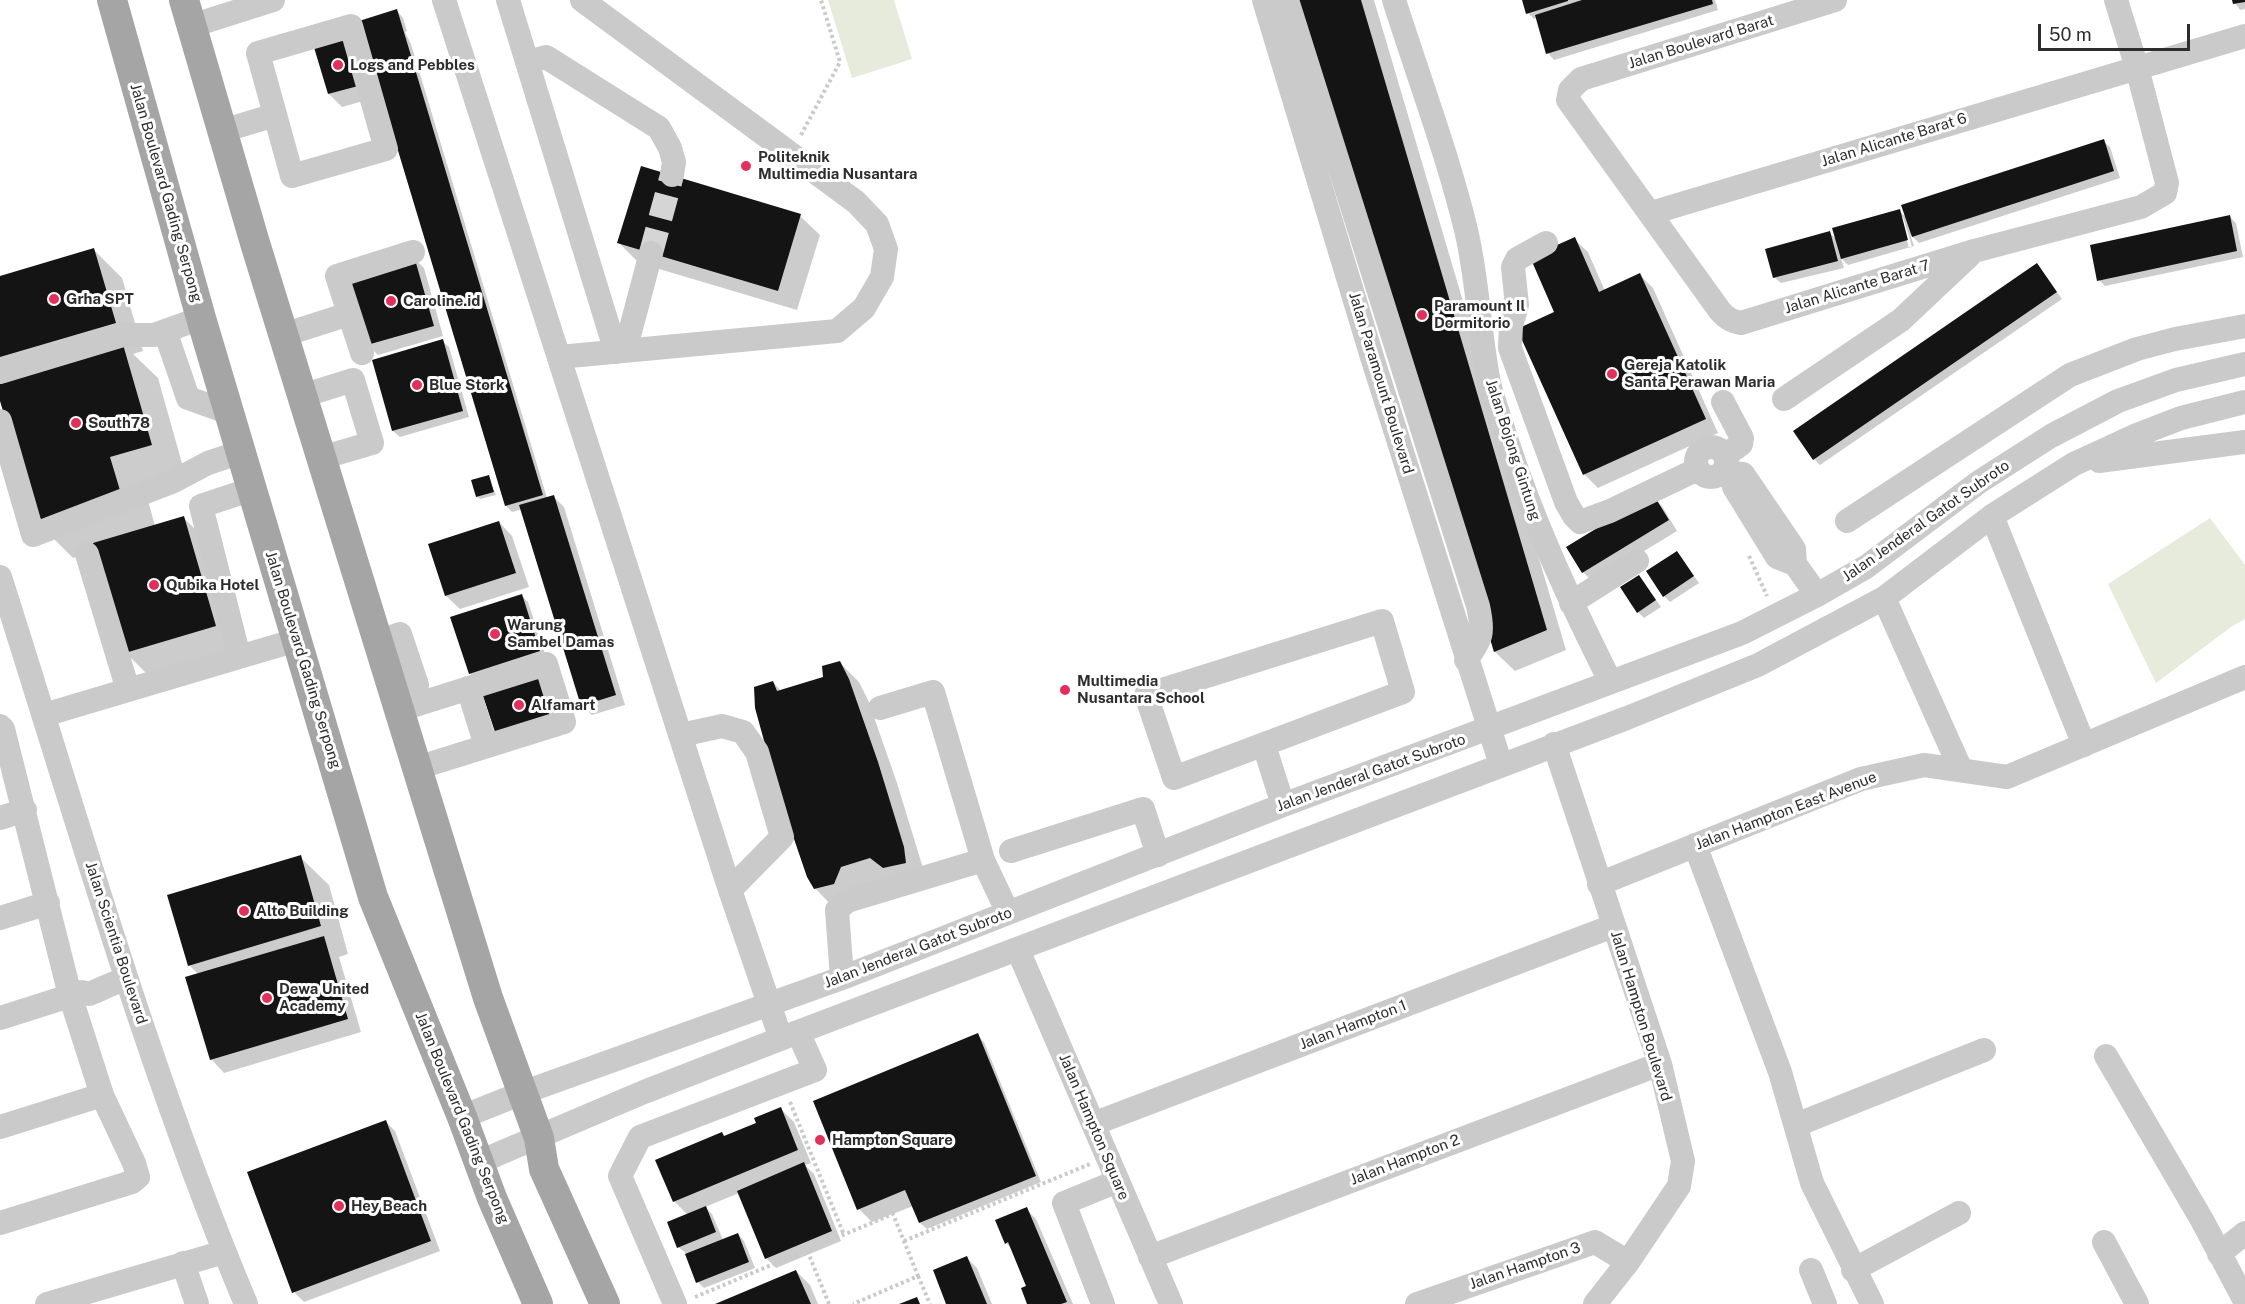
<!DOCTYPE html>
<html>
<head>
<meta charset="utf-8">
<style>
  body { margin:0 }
  #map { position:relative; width:2245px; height:1304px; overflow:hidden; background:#fff; font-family:"Public Sans",sans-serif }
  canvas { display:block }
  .scale { position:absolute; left:2038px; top:24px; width:152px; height:27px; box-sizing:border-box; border:3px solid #2d2d2d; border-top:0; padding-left:8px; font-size:18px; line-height:21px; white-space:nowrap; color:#2d2d2d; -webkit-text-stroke:4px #fff; paint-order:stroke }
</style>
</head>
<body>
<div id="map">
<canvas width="2245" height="1304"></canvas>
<div class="scale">50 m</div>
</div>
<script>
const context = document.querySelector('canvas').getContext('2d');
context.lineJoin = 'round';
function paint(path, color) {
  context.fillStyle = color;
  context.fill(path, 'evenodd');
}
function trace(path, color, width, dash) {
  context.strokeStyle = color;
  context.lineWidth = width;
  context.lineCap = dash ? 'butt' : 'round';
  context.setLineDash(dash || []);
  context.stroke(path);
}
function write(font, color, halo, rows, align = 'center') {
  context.font = font + ' "Public Sans",sans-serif';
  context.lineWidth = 6;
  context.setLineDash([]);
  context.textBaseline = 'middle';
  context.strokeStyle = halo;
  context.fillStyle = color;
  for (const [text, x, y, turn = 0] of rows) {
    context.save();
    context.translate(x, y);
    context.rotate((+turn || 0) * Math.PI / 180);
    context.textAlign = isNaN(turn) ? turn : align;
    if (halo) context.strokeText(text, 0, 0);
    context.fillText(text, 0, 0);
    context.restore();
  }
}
paint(new Path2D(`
  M828 0H894L912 59 852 78Z
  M2210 518 2245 565V619L2231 627 2156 683 2108 584Z`), '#e6ebdb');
paint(new Path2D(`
  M1296 0H1374L1566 650 1515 671 1495 652Z
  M1524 0H1715L1718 10 1554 60 1548 53 1537 18 1534 19 1528 13Z
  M2233 0H2245V9L2240 10Z
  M397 11 403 18 407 31 405 32 411 44 547 498 554 497 564 507 625 705 592 715 582 705 522 509 512 512 506 506Z
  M315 45 374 98 342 107 329 94Z
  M2103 141 2110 147 2120 178 1919 243 1910 234 1914 246 1848 265 1841 258 1844 268 1781 283 1774 277 1830 233 1837 240 1899 211 1908 219ZM1900 217H1903L1912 247 1909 248Z
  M800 216 820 235 797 310 639 263 619 243Z
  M2229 216 2236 223 2243 257 2105 286 2099 280Z
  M1574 239 1588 252 1605 291 1640 275 1653 288 1718 433 1598 488 1585 475 1519 330 1556 313Z
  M94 250 122 278 143 351 133 354 158 378 187 481 146 493 155 526 184 518 204 538 235 646 146 673 126 653 97 551 73 558 37 522 0 396V277Z
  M414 258 424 268 443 336 378 355 368 345Z
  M2037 264 2062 299 1820 465 1814 459Z
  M442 341 449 347 469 417 400 437 393 431 374 361Z
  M488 477 496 495 480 499 477 497Z
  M1652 496 1662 506 1677 531 1593 582 1583 572 1568 548Z
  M499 522 512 536 529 587 460 609 446 596 430 545Z
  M1677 552 1699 583 1670 602 1664 596Z
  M1639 576 1661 607 1644 618 1638 612Z
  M521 595 528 602 546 657 476 680 470 673Z
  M839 662 859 682 868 700 897 783 923 868 835 909 815 888 773 682 781 691 825 678Z
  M300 857 329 885 348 954 339 957 361 1032 224 1073 211 1059 199 975 189 965Z
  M977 1035 984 1042 1041 1182 927 1229 920 1223 913 1206 872 1222 859 1209Z
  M781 1109 794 1122 811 1163 805 1165 814 1174 841 1241 776 1268 766 1258 739 1193 705 1207 712 1214 723 1240 738 1234 744 1241 755 1268 704 1288 698 1282 686 1253 678 1247 688 1215 674 1201 725 1137 758 1124Z
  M385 1121 395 1131 440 1251 304 1302 294 1292Z
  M1026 1209 1036 1219 1073 1304H1029L1028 1287 1012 1249 1006 1243Z
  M967 1258 977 1268 992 1304H948Z
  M796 1271 810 1285 818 1304H719Z`), '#0003');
paint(new Path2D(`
  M1295 0H1361L1547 630 1494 652Z
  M1522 0H1568V1L1526 14Z
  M1582 0H1712L1713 4 1546 54 1535 15Z
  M2232 0H2245V2L2233 4Z
  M397 9 543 495 505 506 359 21Z
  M348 35 362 85 328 94 313 44Z
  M2104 139 2114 171 1912 237 1901 205Z
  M641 166 801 214 778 291 617 243Z
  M1900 209 1908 240 1841 259 1832 228Z
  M2230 215 2237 251 2097 281 2090 245Z
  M1830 231 1838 261 1773 278 1765 249Z
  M1575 237 1599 292 1640 273 1706 419 1583 475 1517 329 1554 312 1530 257Z
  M94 248 116 323 0 357V276Z
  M414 256 434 326 367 345 347 276Z
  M2037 263 2057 292 1813 460 1793 431Z
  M443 339 463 411 392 431 372 360Z
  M122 341 152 445 110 457 122 497 36 523 0 401V377Z
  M489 475 494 492 476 497 471 480Z
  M1653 494 1669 520 1582 573 1566 547Z
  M554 495 616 695 581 706 519 505Z
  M184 516 216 626 125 653 93 543Z
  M499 521 516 573 445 596 428 544Z
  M1677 551 1694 576 1663 597 1646 571Z
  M1639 575 1656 600 1637 613 1620 587Z
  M522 594 540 651 469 674 450 617Z
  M840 661 849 679 878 762 904 847 906 863 883 868 870 858 841 867 834 884 814 889 807 877 779 795 755 708 754 687 773 681 777 691 823 677 822 666Z
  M542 671 558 719 497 738 481 690Z
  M301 855 321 926 188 966 167 895Z
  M324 936 348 1019 210 1060 185 977Z
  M978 1033 1036 1176 919 1223 905 1190 857 1210 813 1101Z
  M781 1107 798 1150 673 1202 655 1160 722 1132 724 1136 756 1123 754 1118Z
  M386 1120 431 1241 292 1293 247 1172Z
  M804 1162 832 1231 765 1259 737 1191Z
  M706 1206 716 1232 677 1248 667 1222Z
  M1027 1207 1067 1302 1061 1304H1027L1021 1288 1026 1286 1008 1242 1005 1244 995 1220Z
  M738 1233 749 1262 696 1283 685 1254Z
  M967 1256 987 1304H946L933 1270Z
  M796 1270 811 1304H715Z
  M917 1297 920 1304H899Z`), '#141414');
trace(new Path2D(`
  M651 253 672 175`), '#d5d5d5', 24, [24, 12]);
trace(new Path2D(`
  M801 135 840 62 821 0
  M1749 556 1767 596
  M790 1102 844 1235
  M904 1241 1090 1164
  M918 1276 930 1304
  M695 1297 807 1250
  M829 1304 807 1250 893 1214 918 1276 853 1304`), '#cacaca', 4, [3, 3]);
trace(new Path2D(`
  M444 0 730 890 781 1039
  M508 0 616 352
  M1264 0 1372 357 1501 765
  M1287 0 1478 606C1484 633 1482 638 1466 660
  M1394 0C1418 76 1447 152 1466 230 1478 280 1479 332 1489 383 1493 400 1500 418 1505 435 1532 520 1570 601 1610 681
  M1835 0 1581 79 1570 90 1568 100 1720 311C1726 318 1731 321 1741 323L1974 251 2141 207 2165 193 2167 183 2137 68 2116 0
  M191 26 273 0
  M351 26 386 149 292 176 258 53Z
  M527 62 546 57 659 128 670 148 674 162 672 175
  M222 131 275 115
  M1651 213 2245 36
  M1546 243 1517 259 1513 267 1517 305 1511 326 1510 348 1566 502 1574 516 1580 522 1610 511 1698 469
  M165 331 188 398 230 413
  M283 335 349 314
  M616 352 630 332 651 253
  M362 353 337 276 413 252
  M559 357 837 331 864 308 882 277 886 249 877 224 856 202 582 0
  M0 372 123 335H154L201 318
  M302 396 353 380 372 443 321 458
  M1784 399 1901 320 1970 255
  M1723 402 1742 438 1741 444 1726 455
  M0 421 33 535 174 481 208 463 241 452
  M1696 462a15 15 0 1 1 30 0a15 15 0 1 1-30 0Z
  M2099 461 2245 442
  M1724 471 1743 474 1794 549 1795 564 1817 595
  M1734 487 1777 557 1795 564
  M252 489 201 506 239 657 297 640
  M1992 516 2084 745
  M1847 521 2070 375 2137 349 2175 339 2245 326
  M87 554 128 690
  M0 577C78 821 147 1068 246 1304
  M1884 598 1961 770
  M1571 603 1637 561
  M1382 621 1403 692 1174 778 1146 695Z
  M378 642 400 634 417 685 394 693
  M468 688 486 746
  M880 708 933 692 983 860 1008 913
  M399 710 546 664 564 722 417 768
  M44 715 239 657
  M0 726 3 729 70 995 102 1095 134 1163 138 1177 132 1182 0 1223
  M681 735 722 726 743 732 757 752 782 837 730 890
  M1554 744 1660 1064 1683 1161 1679 1186 1628 1262 1595 1304
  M1264 745 1283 805
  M0 818 25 810
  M1695 845 1780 1072 1812 1183 1872 1304
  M1011 851 1143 809 1158 855
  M1599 884 1861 779 1924 765 2007 777 2245 677
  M0 918 48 903
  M1018 950 1171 1304
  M842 978 837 910 847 901 983 860
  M0 1018 82 992 89 994C102 989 112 983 126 979
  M2106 1056 2202 1220 2245 1301
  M462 1117 522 1093 842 978 1283 805 1742 633 1817 595 1866 567 1979 482 2051 436 2118 401 2176 380 2245 364
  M1093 1124 1613 926
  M1796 1125 1984 1050
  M0 1127 102 1095
  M479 1162 644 1092 798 1032 1627 718 1758 665 1884 598 1992 516 2074 464 2137 435 2181 418 2245 402
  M2104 1242 2137 1304
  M2219 1254 2245 1233
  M1150 1257 1660 1064
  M183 1263 197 1304
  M1811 1270 1825 1304
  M1853 1270 1959 1213
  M47 1304 224 1252
  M675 1304 620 1176 640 1137 815 1070 798 1032
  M1103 1304 1064 1203 1118 1181
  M1417 1304 1595 1242 1628 1262`), '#cacaca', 24);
trace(new Path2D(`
  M112 0 201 318 373 897 462 1117 492 1198 538 1304
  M184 0 255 243 488 998 539 1138 544 1169 605 1304`), '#a5a5a5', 30);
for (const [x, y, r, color] of [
  [338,65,6,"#e3305b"],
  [746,166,6,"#e3305b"],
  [54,299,6,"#e3305b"],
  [391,301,6,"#e3305b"],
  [1422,315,6,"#e3305b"],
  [1612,374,6,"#e3305b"],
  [417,385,6,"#e3305b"],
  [76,423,6,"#e3305b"],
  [154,585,6,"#e3305b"],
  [495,634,6,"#e3305b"],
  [1065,690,6,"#e3305b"],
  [519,705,6,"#e3305b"],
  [244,911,6,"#e3305b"],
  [267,998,6,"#e3305b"],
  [820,1140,6,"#e3305b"],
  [339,1206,6,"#e3305b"]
]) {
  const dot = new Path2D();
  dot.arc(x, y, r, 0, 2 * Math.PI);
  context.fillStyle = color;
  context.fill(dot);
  trace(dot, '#fff', 2);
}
write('15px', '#2d2d2d', '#fff', [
  ["Jalan Boulevard Barat",1701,42,-17],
  ["Jalan Alicante Barat 6",1894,140,-17],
  ["Jalan Boulevard Gading Serpong",166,193,74],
  ["Jalan Alicante Barat 7",1857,287,-17],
  ["Jalan Paramount Boulevard",1381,383,73],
  ["Jalan Bojong Gintung",1513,450,72],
  ["Jalan Jenderal Gatot Subroto",1926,521,-35],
  ["Jalan Boulevard Gading Serpong",303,660,73],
  ["Jalan Jenderal Gatot Subroto",1371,773,-20],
  ["Jalan Hampton East Avenue",1786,811,-21],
  ["Jalan Scientia Boulevard",116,943,72],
  ["Jalan Jenderal Gatot Subroto",918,948,-21],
  ["Jalan Hampton Boulevard",1641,1016,73],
  ["Jalan Hampton 1",1353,1025,-21],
  ["Jalan Boulevard Gading Serpong",462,1118,68],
  ["Jalan Hampton Square",1094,1127,67],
  ["Jalan Hampton 2",1405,1160,-21],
  ["Jalan Hampton 3",1525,1266,-19]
]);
write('bold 15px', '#2d2d2d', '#fff', [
  ["Logs and Pebbles",350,65],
  ["Politeknik",758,157],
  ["Multimedia Nusantara",758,174],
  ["Grha SPT",66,299],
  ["Caroline.id",403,301],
  ["Paramount Il",1434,306],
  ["Dormitorio",1434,323],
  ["Gereja Katolik",1624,365],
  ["Santa Perawan Maria",1624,382],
  ["Blue Stork",429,385],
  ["South78",88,423],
  ["Qubika Hotel",166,585],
  ["Warung",507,625],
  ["Sambel Damas",507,642],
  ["Multimedia",1077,681],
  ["Nusantara School",1077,698],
  ["Alfamart",531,705],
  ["Alto Building",256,911],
  ["Dewa United",279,989],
  ["Academy",279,1006],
  ["Hampton Square",832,1140],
  ["Hey Beach",351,1206]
], 'left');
</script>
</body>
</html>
